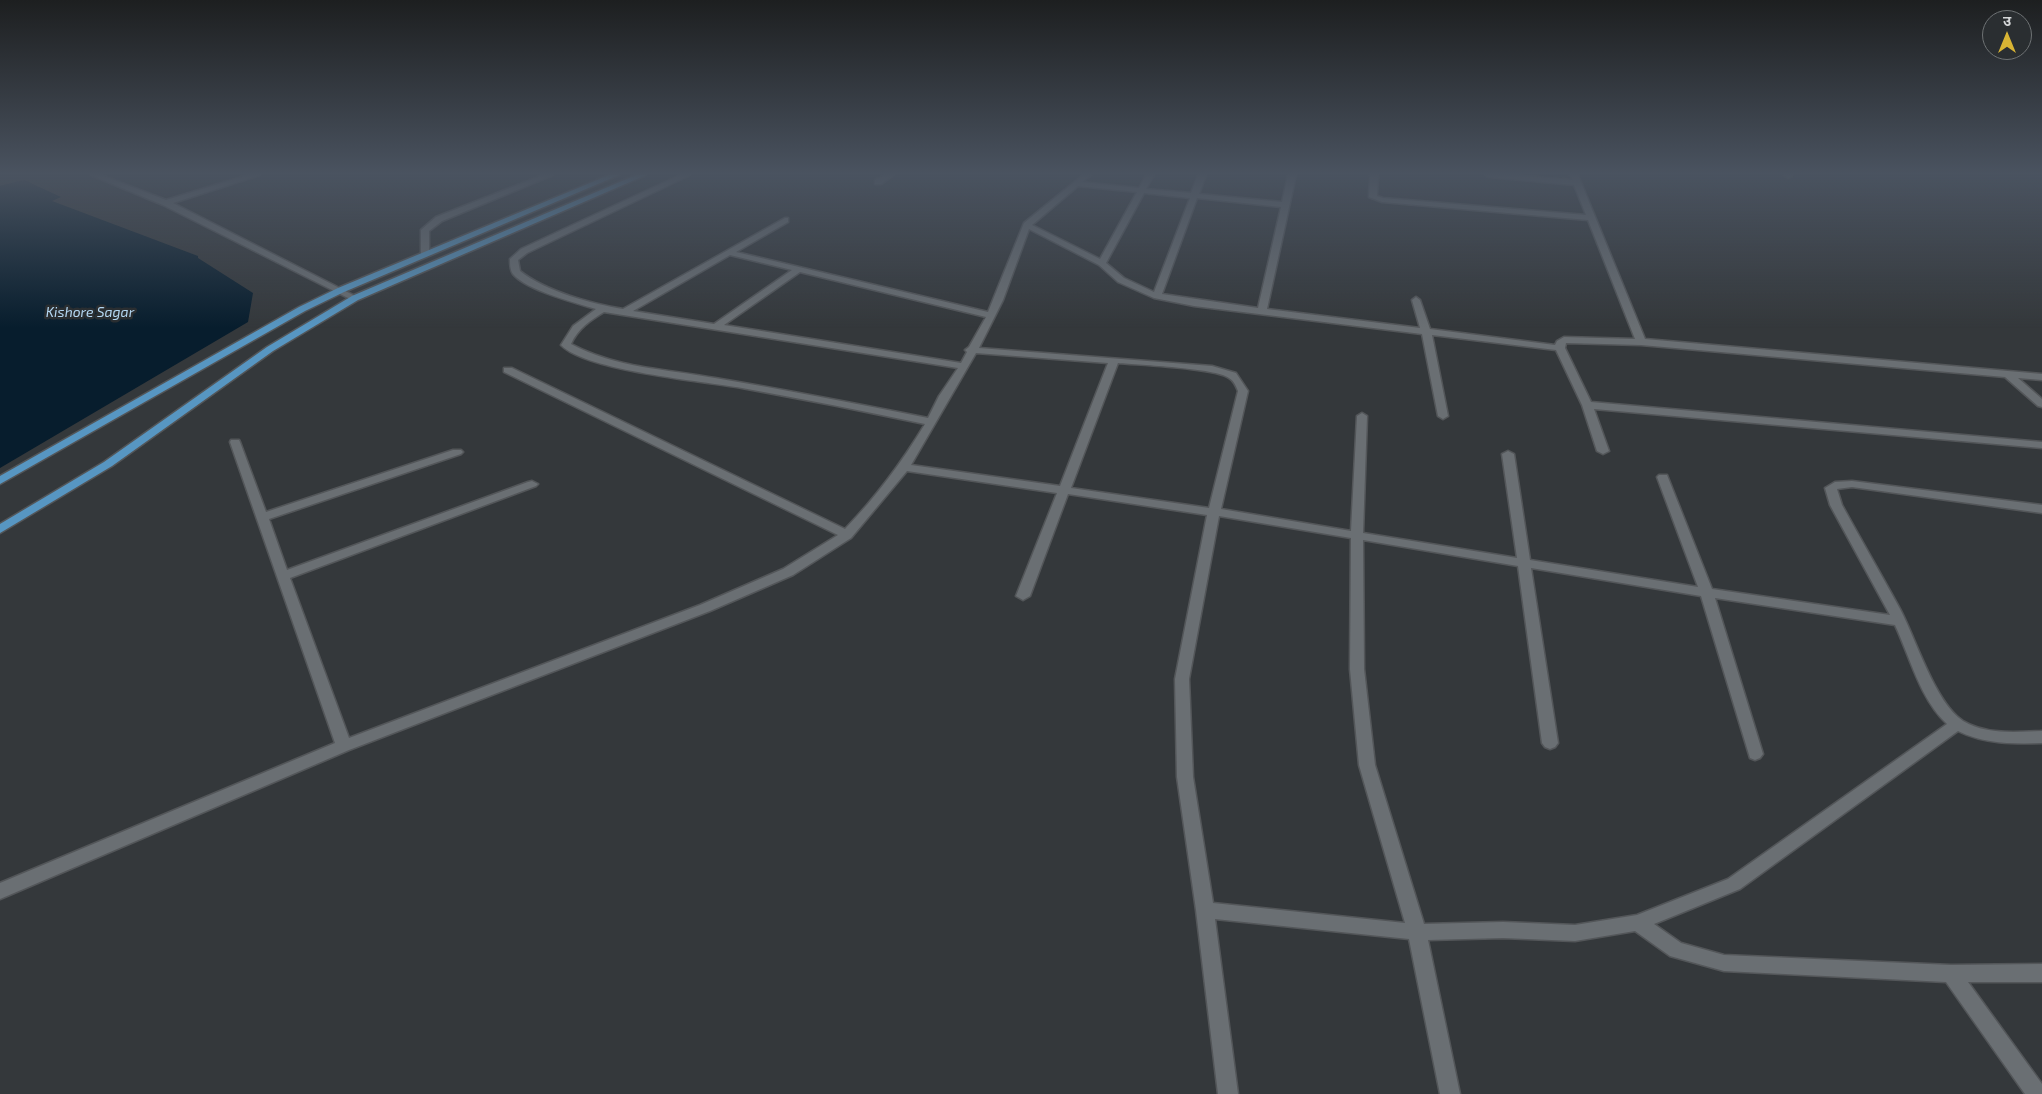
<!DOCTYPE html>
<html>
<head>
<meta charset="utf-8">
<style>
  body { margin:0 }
  #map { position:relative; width:2042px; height:1094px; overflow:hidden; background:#34383b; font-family:"Exo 2","Noto Sans Devanagari",sans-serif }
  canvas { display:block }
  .north { position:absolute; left:1982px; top:10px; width:50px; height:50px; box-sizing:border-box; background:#2a2e31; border:1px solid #6e7274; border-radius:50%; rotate:0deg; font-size:14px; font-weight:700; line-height:20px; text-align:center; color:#d5d7d9 }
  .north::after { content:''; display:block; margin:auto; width:18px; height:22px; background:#d8b434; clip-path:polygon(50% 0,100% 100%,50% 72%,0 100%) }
</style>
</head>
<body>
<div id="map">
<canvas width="2042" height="1094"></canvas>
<div class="north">उ</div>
</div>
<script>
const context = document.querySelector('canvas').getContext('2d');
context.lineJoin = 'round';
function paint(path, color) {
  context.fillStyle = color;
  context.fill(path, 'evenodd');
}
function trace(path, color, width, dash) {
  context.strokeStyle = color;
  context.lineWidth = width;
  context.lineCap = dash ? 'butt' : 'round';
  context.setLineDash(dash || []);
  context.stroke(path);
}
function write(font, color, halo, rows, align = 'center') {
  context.font = font + ' "Exo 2",sans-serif';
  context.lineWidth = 5;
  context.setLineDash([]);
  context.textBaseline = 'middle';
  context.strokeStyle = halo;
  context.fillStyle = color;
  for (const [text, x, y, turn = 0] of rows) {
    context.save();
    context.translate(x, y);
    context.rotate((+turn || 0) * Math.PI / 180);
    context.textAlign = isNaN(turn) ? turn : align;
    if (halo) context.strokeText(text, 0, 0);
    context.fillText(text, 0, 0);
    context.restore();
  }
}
paint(new Path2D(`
  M24 180 61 197 52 201 198 256V258L253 293 248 322 0 468V186Z`), '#071d2d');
const minor = new Path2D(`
  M91 175H101L166 200 248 175H260L173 203 359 298 352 300 163 205Z
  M543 175H553L442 221 429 231V255L425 257 421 255V230L436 217Z
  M680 175H690L527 253 518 260 520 271C545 291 592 304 623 309L785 218H788V222L736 252 988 312 1024 223 1083 175H1091L1082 182 1139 188 1146 175H1154L1146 189 1191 193 1198 175H1206L1199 194 1282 202 1288 175H1296L1267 309 1420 328 1412 300 1416 297 1420 300 1430 329 1555 345 1557 341 1564 337 1635 339 1588 220 1382 202 1369 197 1370 175H1378L1377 196 1383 198 1586 215 1574 185 1489 177 1485 175H1513L1573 180 1570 175H1578L1645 339 2042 374V380L2018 378 2042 399V407L2038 406 2005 377 1641 345 1566 343 1565 348 1591 402 2042 442V448L1594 409 1609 451 1603 454 1597 451 1582 405 1556 350 1432 335 1448 416 1443 419 1438 416 1422 334 1194 306 1154 298 1118 282 1099 265 1029 229 1003 300 979 348 1212 366 1236 373 1248 391 1221 509 1351 531 1357 416 1362 413 1367 416 1363 533 1517 558 1502 454 1508 451 1514 454 1530 560 1698 587 1657 477 1659 475H1667L1712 589 1890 615 1830 505 1825 488 1835 482 1852 481 2042 505V513L1852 487 1837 489 1842 505C1861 540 1881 574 1900 609 1916 639 1935 703 1963 721 1986 735 2017 732 2042 731V743C2014 744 1984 744 1958 731L1740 889 1654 924 1681 943 1724 955 1951 965 2042 964V982H1968L2042 1084V1094H2025L1946 982 1724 971 1670 956 1635 931 1575 941 1503 938 1428 940 1460 1094H1440L1409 939 1215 919 1238 1094H1218L1196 910 1177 777 1175 679 1207 515 1068 494 1030 596 1023 600 1016 596 1057 493 907 471 851 538 793 575 710 611 349 750 0 899V883L335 743 230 442 231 440H239L240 442 266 512 453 450H461L463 452 461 454 269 519 287 570 528 482 532 481 538 484 536 486 290 578 349 738 700 605 783 569 838 535 504 372V368H512L845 529C876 497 902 462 925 424 864 411 803 399 742 388 703 381 586 371 561 345L573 326 596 309C576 303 526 290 513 274 510 270 510 264 510 259L521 249ZM1078 186 1137 192 1100 259 1032 225ZM1144 193 1190 198 1154 292 1124 278 1106 263ZM1197 198 1281 207 1258 308 1162 294ZM730 255 792 270 714 324 633 311ZM800 272 986 317 969 347 965 350 967 352 961 363 724 325ZM604 312 958 368 939 396 928 418C858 404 786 390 715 378 666 369 616 368 571 344 578 328 591 320 604 312ZM976 353 1108 363 1060 486 911 465ZM1118 363C1139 365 1216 368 1229 378 1234 381 1236 386 1238 391L1209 508 1071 488ZM1219 516 1351 538 1350 669 1359 765 1405 923 1213 903 1193 777 1189 679ZM1363 540 1518 566 1542 743 1545 747 1550 749 1555 747 1558 743 1531 568 1701 596 1750 758 1755 760 1760 758 1763 754 1715 598 1895 625C1910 657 1920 699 1947 724L1728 879 1637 915 1575 925 1503 922 1424 924 1375 765 1364 669Z
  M885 175H894L881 184H875V180Z
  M1784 175H1792V176L1788 178Z`);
const major = new Path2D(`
  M609 175H619L344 292 305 311 0 484V476L299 307 338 288Z
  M636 175H646L358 300 273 351 112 466 0 533V524L104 462 267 347 352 296Z`);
trace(minor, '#535659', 3);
trace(major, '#535659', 3);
paint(minor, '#6a6f73');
paint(major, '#5796c2');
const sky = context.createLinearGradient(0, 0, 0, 328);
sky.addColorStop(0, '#1d1f20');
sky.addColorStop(0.53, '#4a5360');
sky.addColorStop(1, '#4a536000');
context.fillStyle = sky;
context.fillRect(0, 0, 2042, 328);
write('italic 14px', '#b4d7f2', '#2a2e31', [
  ["Kishore Sagar",90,312]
]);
</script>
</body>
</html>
